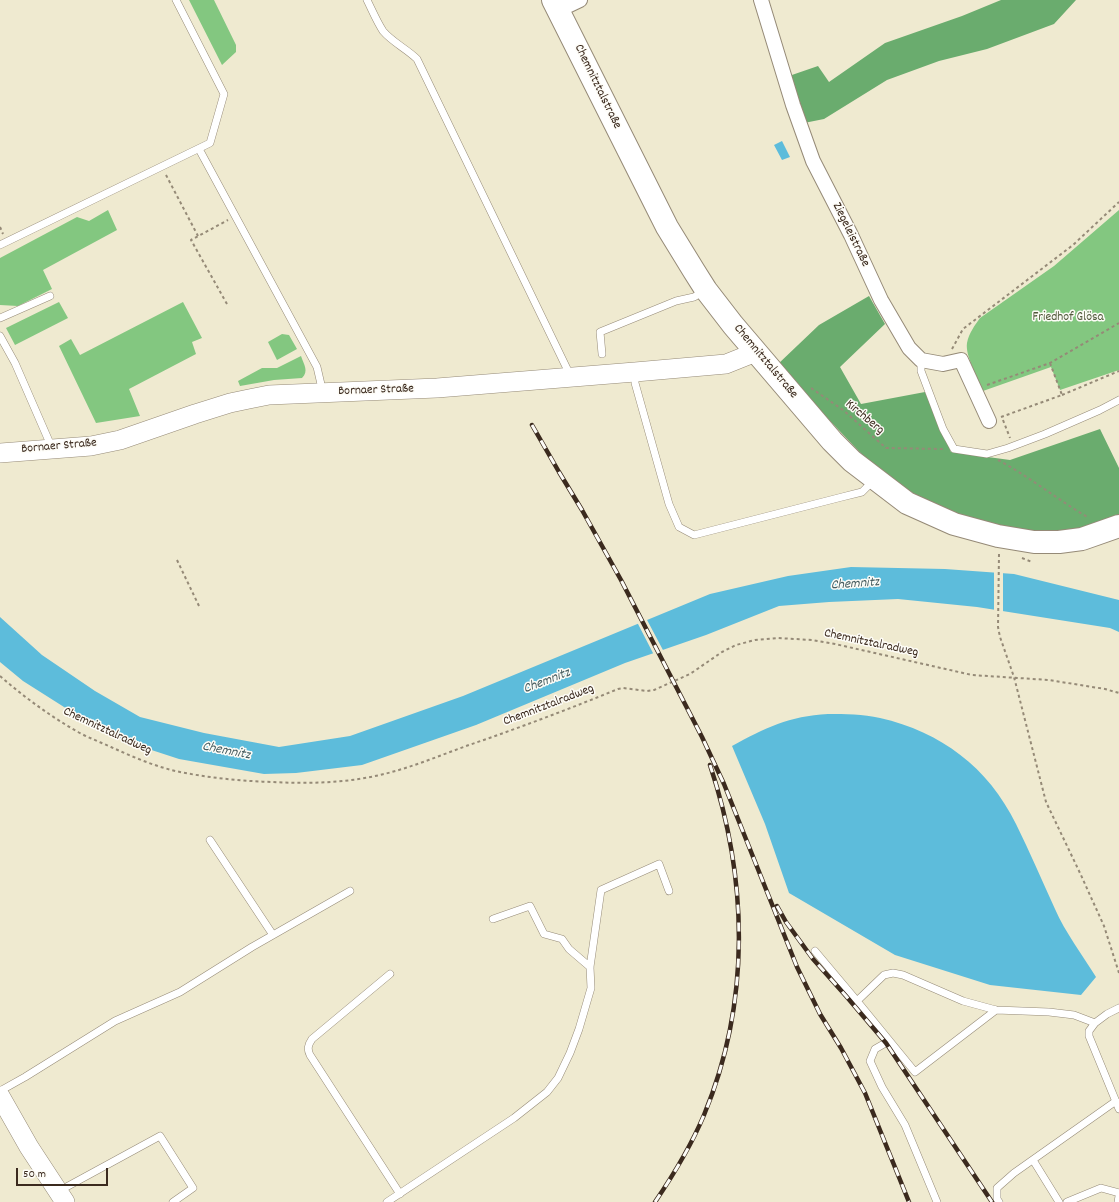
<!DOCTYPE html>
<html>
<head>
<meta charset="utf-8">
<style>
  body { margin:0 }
  #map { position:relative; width:1119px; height:1202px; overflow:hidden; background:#efead0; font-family:Dekko,sans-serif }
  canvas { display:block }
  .scale { position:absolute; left:16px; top:1168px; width:92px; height:18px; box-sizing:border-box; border:2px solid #3b2a1e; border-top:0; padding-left:5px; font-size:12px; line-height:14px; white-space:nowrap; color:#3b2a1e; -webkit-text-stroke:3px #fdfcf7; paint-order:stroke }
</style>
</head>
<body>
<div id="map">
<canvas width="1119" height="1202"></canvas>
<div class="scale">50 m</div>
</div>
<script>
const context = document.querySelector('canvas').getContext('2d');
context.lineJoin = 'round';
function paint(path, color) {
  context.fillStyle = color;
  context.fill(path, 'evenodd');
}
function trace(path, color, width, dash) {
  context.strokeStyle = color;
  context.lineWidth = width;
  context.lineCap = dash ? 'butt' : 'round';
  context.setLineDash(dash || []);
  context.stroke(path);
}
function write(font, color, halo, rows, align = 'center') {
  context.font = font + ' Dekko,sans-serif';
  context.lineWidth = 3;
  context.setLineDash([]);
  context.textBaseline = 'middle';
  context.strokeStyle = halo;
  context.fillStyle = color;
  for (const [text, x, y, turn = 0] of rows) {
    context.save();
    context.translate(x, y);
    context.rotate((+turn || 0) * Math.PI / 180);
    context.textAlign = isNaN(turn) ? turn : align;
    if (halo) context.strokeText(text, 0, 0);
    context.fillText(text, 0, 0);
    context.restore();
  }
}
paint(new Path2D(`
  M189 0H214L236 45V52L222 65Z
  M108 210 117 230 43 270 52 289 18 306 0 305V258L77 217 89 221Z
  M1119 210V370L1060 390 1051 367 983 391C978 378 965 356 967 343 969 333 975 325 980 318L1054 266Z
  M59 302 68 318 15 345 6 328Z
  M183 302 202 338 192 342 196 354 129 389 140 416 96 423 59 346 71 339 80 355Z
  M282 334 289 335 297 349 277 360 268 342Z
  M301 356C304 365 309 371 302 378L274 380 240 386 238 381 262 368H277Z`), '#83c780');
paint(new Path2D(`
  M1001 0H1076L1054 24 987 49 939 61 887 80 824 119 804 123 789 76 818 66 829 82 885 43 962 16Z
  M869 296 885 324 840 367 861 404 925 392 951 452 1010 460 1100 429 1119 468V519L1078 532 1028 533 990 525 934 505 892 481 870 463 777 365 819 325Z`), '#6aac6e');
paint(new Path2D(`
  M782 141 790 157 782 160 774 145Z
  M851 567 945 569 1014 574 1119 600V632L1110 628 977 607 898 599 829 602 779 606 706 635 625 663 476 725 362 765 296 773 264 774 179 759 127 742 64 707 23 681 0 662V617L42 655 95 691 140 717 204 733 279 747 350 736 463 696 710 594 788 576Z
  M828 714C845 714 863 714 880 718 941 732 988 767 1016 824 1030 852 1042 881 1055 909 1065 932 1083 956 1096 977L1081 995 990 985 895 955 789 893 765 824 732 746C765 728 789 716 828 714Z`), '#5dbcdb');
paint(new Path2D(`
  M994 570 1003 571V613L994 612Z
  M646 618 664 652 654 655 637 622Z`), '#efead0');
const service = new Path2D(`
  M367 0C372 10 377 22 383 31 392 42 407 49 417 59L571 377
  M199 149 317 367 323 393
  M0 245 210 143 224 94 176 0
  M0 318 50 296
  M0 336 15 363 52 448
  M602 354 600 332 676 301 694 297 704 291
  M921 360V371L943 429 954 449 987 454 1008 448 1045 434 1100 410 1119 400
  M635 373V383L669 504 679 527 694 535 842 497 862 492 874 480
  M210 840 273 935
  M493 919 530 906 544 934 562 939 569 949 590 967
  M815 951 857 1001
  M390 974 312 1039C308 1045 307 1049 310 1055L400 1194
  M996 1010 915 1072 857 1001 884 975 893 973 903 975 963 1001 996 1010 1049 1012 1074 1015 1095 1023 1107 1014 1119 1008
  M1095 1023 1089 1031V1036L1119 1109
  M889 1041 875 1049 870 1061 882 1087 905 1125 937 1202
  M0 1091 25 1077 115 1021 180 992 252 947 350 891
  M1033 1160 1059 1202
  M59 1191 160 1136 193 1188 173 1202
  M387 1202 514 1118 547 1092 558 1078 570 1053 579 1029 591 988 590 967 601 890 659 864 669 891
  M999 1202 997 1199V1188L1014 1173 1116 1101
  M1067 1202 1101 1188 1119 1193
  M1118 1202 1119 1196`);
const minor = new Path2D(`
  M761 0 793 105 813 161 851 235 881 300 909 348 921 360 943 364 961 360 989 421
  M559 10 580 0`);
const secondary = new Path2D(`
  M0 453 91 446 120 440 195 414 230 403 249 399 269 395 437 388 635 372 726 364 756 352
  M0 1096 29 1147 65 1202`);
const primary = new Path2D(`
  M553 0 667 227 694 271 706 290 733 325 832 441 852 461 907 503 954 524 998 536 1034 542H1059L1082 539 1119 526`);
trace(service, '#958a77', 8);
trace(minor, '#958a77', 16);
trace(secondary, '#958a77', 20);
trace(primary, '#958a77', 24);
trace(new Path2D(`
  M166 175 198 236
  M0 227 3 234
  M227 304 191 240 228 220
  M952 349 963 329 1073 245 1119 202
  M987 385 1050 363 1119 323
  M811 388 843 410 886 448 943 449
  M1062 395 1119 371
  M1001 417 1062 395 1050 363
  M1003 420 1010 438
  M998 460C1030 477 1058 500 1089 518
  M999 554 998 627 1000 637 1014 677 1046 802 1080 873 1104 926 1119 973
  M1022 558 1032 562
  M177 560 199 606
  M0 676C24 697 50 716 78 732 89 738 100 742 111 747 133 757 156 767 180 772 210 778 241 781 272 782 310 784 348 783 384 774 413 767 441 755 469 745 519 728 569 709 618 689L623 688 647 691 654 690 690 674 722 652 736 645 755 640 778 638 812 640 835 644 972 675 1049 680 1105 689 1119 693`), '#958a77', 2, [3, 3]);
trace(service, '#fff', 7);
trace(minor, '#fff', 14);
trace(secondary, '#fff', 19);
trace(primary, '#fff', 22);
const rail = new Path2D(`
  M532 425 559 472 582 510 621 580 702 737 724 784 797 967 820 1014 841 1048 865 1093 909 1202
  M777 906 786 922 813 959 846 996 886 1043 992 1202
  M655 1202C674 1174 691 1146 704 1115 751 1002 748 879 710 765`);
trace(rail, '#3b2a1e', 4.5);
trace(rail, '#fdfcf7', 3, [9]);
write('13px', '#3b2a1e', '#fdfcf7', [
  ["Chemnitztalstraße",597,87,64],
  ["Ziegeleistraße",850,235,64],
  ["Chemnitztalstraße",765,362,50],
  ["Bornaer Straße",376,391,-2],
  ["Kirchberg",864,418,40],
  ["Bornaer Straße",59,447,-5],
  ["Chemnitztalradweg",871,644,12],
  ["Chemnitztalradweg",549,706,-21],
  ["Chemnitztalradweg",107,732,25]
]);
write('13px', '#51593b', '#fdfcf7', [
  ["Friedhof Glösa",1068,318]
]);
write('italic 14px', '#475d60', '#fdfcf7', [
  ["Chemnitz",855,585,-4],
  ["Chemnitz",547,682,-21],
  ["Chemnitz",226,752,11]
]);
</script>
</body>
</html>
